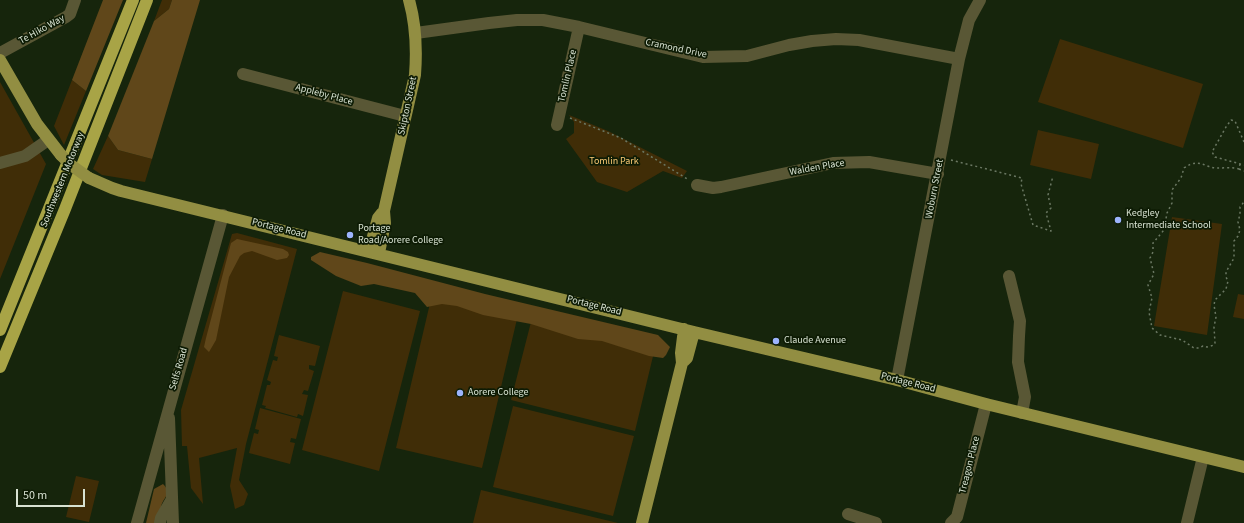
<!DOCTYPE html>
<html>
<head>
<meta charset="utf-8">
<style>
  body { margin:0 }
  #map { position:relative; width:1244px; height:523px; overflow:hidden; background:#16250c; font-family:"Source Sans 3",sans-serif }
  canvas { display:block }
  .scale { position:absolute; left:16px; top:489px; width:69px; height:18px; box-sizing:border-box; border:2px solid #d8e2d2; border-top:0; padding-left:5px; font-size:12px; line-height:14px; white-space:nowrap; color:#d8e2d2; -webkit-text-stroke:3px #0d1b04; paint-order:stroke }
</style>
</head>
<body>
<div id="map">
<canvas width="1244" height="523"></canvas>
<div class="scale">50 m</div>
</div>
<script>
const context = document.querySelector('canvas').getContext('2d');
context.lineJoin = 'round';
function paint(path, color) {
  context.fillStyle = color;
  context.fill(path, 'evenodd');
}
function trace(path, color, width, dash) {
  context.strokeStyle = color;
  context.lineWidth = width;
  context.lineCap = dash ? 'butt' : 'round';
  context.setLineDash(dash || []);
  context.stroke(path);
}
function write(font, color, halo, rows, align = 'center') {
  context.font = font + ' "Source Sans 3",sans-serif';
  context.lineWidth = 3.5;
  context.setLineDash([]);
  context.textBaseline = 'middle';
  context.strokeStyle = halo;
  context.fillStyle = color;
  for (const [text, x, y, turn = 0] of rows) {
    context.save();
    context.translate(x, y);
    context.rotate((+turn || 0) * Math.PI / 180);
    context.textAlign = isNaN(turn) ? turn : align;
    if (halo) context.strokeText(text, 0, 0);
    context.fillText(text, 0, 0);
    context.restore();
  }
}
paint(new Path2D(`
  M162 0H172L169 9 154 21Z
  M1060 39 1203 84 1183 148 1038 102Z
  M72 80 86 91 64 145 54 126Z
  M0 82 46 164 0 279Z
  M569 115 608 131 687 171 682 178 663 171 627 192 597 182 566 139 574 133V122Z
  M1038 130 1099 144 1091 179 1030 165Z
  M108 136 118 150 152 159 145 182 102 175 93 169Z
  M1172 217 1222 224 1207 335 1154 326Z
  M237 233 297 249 246 444 239 480 248 494 244 505 235 509 230 486 237 448 199 458 203 504 191 488 187 446H182L181 410 232 234Z
  M343 291 420 311 379 471 302 450Z
  M1238 294 1244 295V319L1233 317Z
  M431 299 517 319 482 468 396 448Z
  M531 322 655 348 635 431 511 400Z
  M279 335 320 346 315 366 309 365V369L314 371 308 391 304 390 302 394 308 395 303 416 298 414 297 417 265 408 266 406 262 405 267 385H270L271 382 267 380 273 360 277 361 278 357 274 356Z
  M513 406 634 436 613 516 493 487Z
  M260 408 301 419 296 439 291 438 290 442 295 443 290 464 249 453 254 433 258 434 259 430 255 429Z
  M76 476 99 481 89 522 66 517Z
  M481 490 618 523H473Z`), '#402d07');
paint(new Path2D(`
  M103 0H123L86 91 72 80Z
  M172 0H200L152 159 118 150 108 136 154 21 169 9Z
  M237 239 283 249 288 252 289 255 287 258 277 260 252 251 244 253 240 256 229 277 216 340 209 352 204 347 206 338 231 243Z
  M320 252 367 263 485 294 658 335 670 347 666 355 663 358 649 356 602 341 578 339 531 324 483 315 457 306 442 304 427 307 415 293 374 284 361 286 336 276 311 260V257Z
  M163 484C173 494 163 497 161 507 160 512 162 518 162 523H146L154 489Z`), '#60471a');
trace(new Path2D(`
  M570 118 621 138 689 180
  M1244 142 1235 121 1231 120 1226 127 1212 152 1215 157 1244 165
  M951 160 1022 178 1021 184 1033 225 1051 231 1046 213 1051 208 1048 195 1053 176
  M1240 164 1239 169C1233 167 1224 168 1217 168 1204 168 1200 157 1184 168L1181 178 1172 190V203L1167 213 1164 230 1153 243V252L1150 258 1154 274 1148 285 1152 298 1149 312 1152 328 1160 335 1182 340 1194 348H1199L1203 346 1207 347 1214 345 1215 343 1214 327 1216 317 1214 305 1215 300 1226 289 1228 281 1226 277V272L1234 258V241L1238 236 1240 230 1238 222 1240 214V207L1244 202
  M1239 169 1244 171`), '#6b7863', 1.5, [2, 3]);
trace(new Path2D(`
  M416 33 489 23 517 20H543L579 27 703 57 747 56 789 45 812 41 836 39 859 40 959 59
  M0 53 66 17 70 14 75 0
  M243 74 405 116
  M557 125 579 27
  M0 163 25 156 48 140
  M697 185 713 188 721 187 833 163 869 162 938 174
  M1009 276 1020 321 1019 336 1018 362 1025 397 1022 413
  M897 380 959 59 969 20 980 0
  M169 418 173 523
  M848 514 876 523
  M137 523 223 215
  M160 523 161 518 172 499
  M951 523 957 517 986 404
  M1187 523 1203 457`), '#595735', 12);
trace(new Path2D(`
  M0 60 37 124 61 155
  M89 178 112 188 121 191 694 332 897 380 986 404 1244 467
  M369 251 378 218 382 213
  M379 253 385 223 384 211 415 75C417 49 416 25 409 0
  M684 361 687 358 694 332
  M642 523 682 363 681 353 684 329`), '#928e42', 12);
trace(new Path2D(`
  M0 330 133 0
  M0 367 65 209 147 0`), '#a8a446', 12);
trace(new Path2D(`
  M61 155 71 165 89 178`), '#928e42', 12);
for (const [x, y, r, color] of [
  [1118,220,4,"#9db4fd"],
  [350,235,4,"#9db4fd"],
  [776,341,4,"#9db4fd"],
  [460,393,4,"#9db4fd"]
]) {
  const dot = new Path2D();
  dot.arc(x, y, r, 0, 2 * Math.PI);
  context.fillStyle = color;
  context.fill(dot);
  trace(dot, '#0d1b04', 1.5);
}
write('10px', '#d8e2d2', '#0d1b04', [
  ["Te Hiko Way",42,30,-29],
  ["Cramond Drive",676,49,12],
  ["Tomlin Place",568,76,-77],
  ["Appleby Place",324,95,15],
  ["Skipton Street",408,106,-78],
  ["Walden Place",817,168,-10],
  ["Southwestern Motorway",63,180,-68],
  ["Woburn Street",935,189,-79],
  ["Portage Road",279,229,14],
  ["Portage Road",594,306,14],
  ["Selfs Road",179,369,-74],
  ["Portage Road",908,383,14],
  ["Treagon Place",970,465,-76]
]);
write('10px', '#fac874', '#0d1b04', [
  ["Tomlin Park",614,162]
]);
write('10px', '#d8e2d2', '#0d1b04', [
  ["Kedgley",1126,214],
  ["Intermediate School",1126,226],
  ["Portage",358,229],
  ["Road/Aorere College",358,241],
  ["Claude Avenue",784,341],
  ["Aorere College",468,393]
], 'left');
</script>
</body>
</html>
